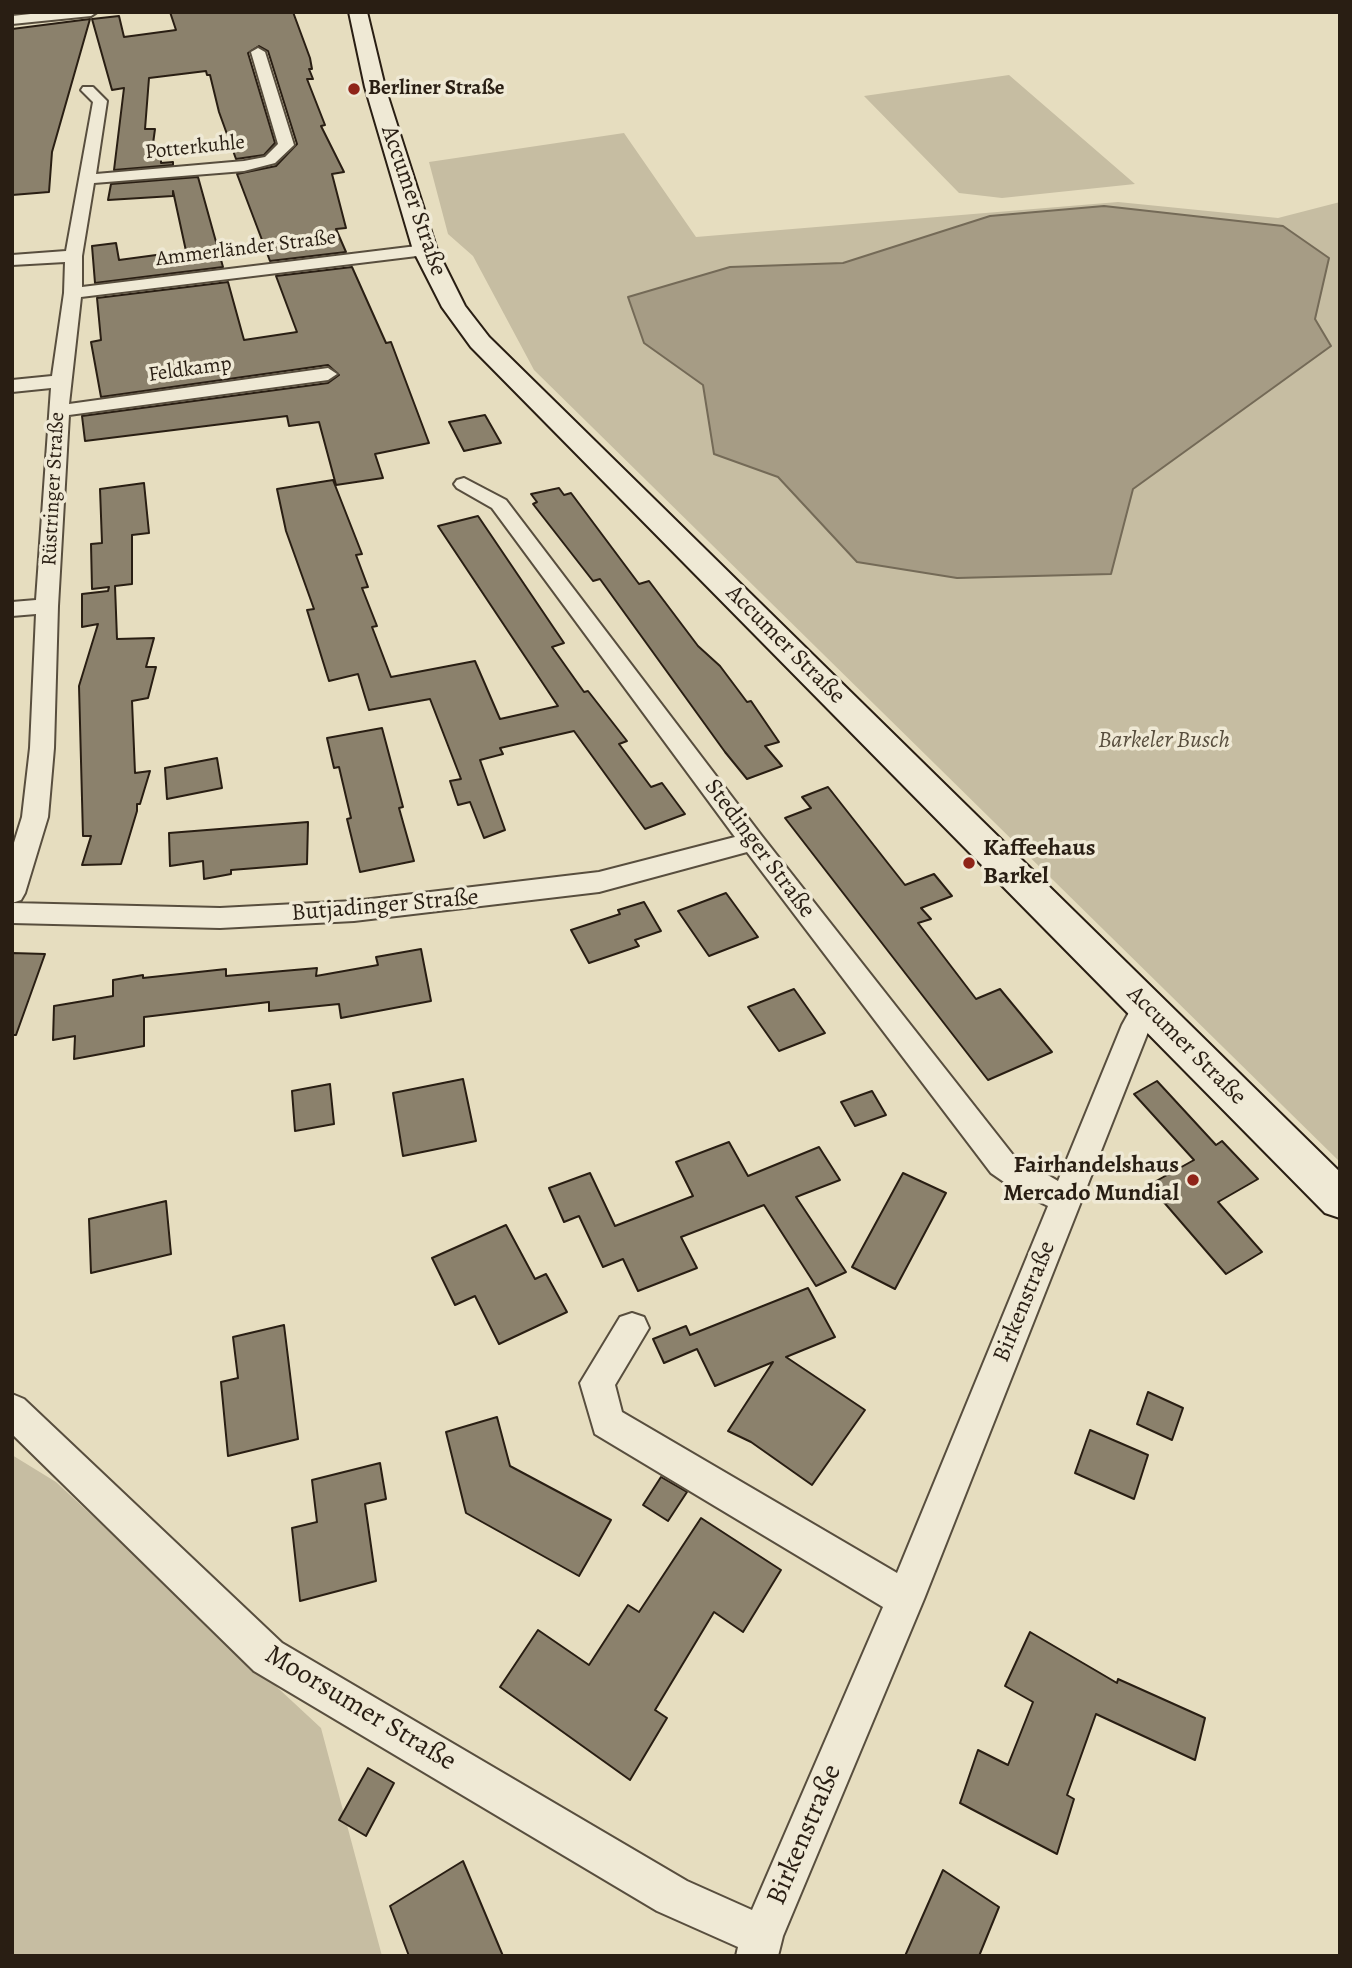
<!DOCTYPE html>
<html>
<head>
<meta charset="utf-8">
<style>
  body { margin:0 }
  #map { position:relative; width:1352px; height:1968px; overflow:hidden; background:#e6ddbf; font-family:Alegreya,serif }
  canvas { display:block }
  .frame { position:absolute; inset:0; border:14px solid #291e13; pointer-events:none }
</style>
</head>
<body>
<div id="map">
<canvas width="1352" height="1968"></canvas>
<div class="frame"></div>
</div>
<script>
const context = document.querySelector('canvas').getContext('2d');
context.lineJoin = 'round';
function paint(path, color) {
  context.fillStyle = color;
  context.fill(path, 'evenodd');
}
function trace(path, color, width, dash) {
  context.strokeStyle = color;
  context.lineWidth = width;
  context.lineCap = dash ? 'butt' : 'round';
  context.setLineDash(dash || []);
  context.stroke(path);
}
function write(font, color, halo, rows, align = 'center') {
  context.font = font + ' Alegreya,serif';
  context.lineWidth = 7;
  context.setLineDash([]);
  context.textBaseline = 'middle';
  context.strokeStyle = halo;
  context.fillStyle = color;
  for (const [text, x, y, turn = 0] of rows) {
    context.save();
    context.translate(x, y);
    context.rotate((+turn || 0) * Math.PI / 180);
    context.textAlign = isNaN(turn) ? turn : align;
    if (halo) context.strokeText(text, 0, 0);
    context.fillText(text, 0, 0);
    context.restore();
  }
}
paint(new Path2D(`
  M1009 75 1135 184 1002 198 959 193 864 96Z
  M624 133 696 237 1118 202 1278 218 1340 202V1162L534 370 473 256 448 234 429 162ZM990 216 1329 258 1315 319 1330 346 1133 489 1111 574 857 562 778 477 714 454 703 385 644 343 628 298 730 267 843 263Z
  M12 1455 56 1482 321 1728 382 1956H12Z`), '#c6bda2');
const water = new Path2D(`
  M1104 206 1283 226 1329 258 1315 319 1331 346 1133 489 1111 574 957 578 857 562 778 477 714 454 703 385 644 343 628 297 730 267 843 263 990 216Z`);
paint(water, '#a69c85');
trace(water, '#746a57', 2);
const building = new Path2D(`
  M170 12H293L310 58 312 69H309L313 79H307L325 125 321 126 344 172 332 174 346 228 336 229 346 252 270 261 237 174 276 166 297 144 268 51 259 46 248 53 275 143 264 155 236 159 219 112 210 75H207L206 71 149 78 145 129H155L152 151 161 150V163L173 162V165L114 170 124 88 112 90 92 19 119 16 124 37 176 30Z
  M90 19 52 152 49 192 12 195V29Z
  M198 177 223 267 95 283 92 246 116 243 119 260 186 251 173 191V196L108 200 111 184Z
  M352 267 386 343 391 342 429 443 375 454 383 478 336 485 319 422 289 426 287 416 85 441 82 416 328 383 339 375 328 365 101 397 91 342 101 340 97 298 228 282 244 340 297 332 276 276Z
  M485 415 501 443 464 451 449 422Z
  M333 480 362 554 356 555 368 587 362 588 377 626 372 627 391 677 475 661 500 719 558 706 438 526 478 516 564 643 552 647 584 692 588 691 627 741 619 744 651 787 662 783 685 814 645 829 574 731 500 748 503 754 480 760 505 830 484 838 470 802 458 805 450 781 461 779 430 699 369 710 358 674 329 681 307 610 314 609 286 531 277 489Z
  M144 483 149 533 132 535V584L115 586 117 639 154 638 146 667H156L148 698 132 701 135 773 150 771 140 804H137V811L121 864 82 865 91 836H83L79 686 98 624 82 627V594L108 591 109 587 92 589 91 544 102 543 100 489Z
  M559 488 564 495 571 493 639 584 649 581 698 646 720 666 747 702 751 701 779 742 765 746 782 766 747 779 725 752 600 579 593 581 533 504 537 502 531 494Z
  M382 728 403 807 399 808 414 861 360 872 347 819 351 818 339 767 334 768 327 738Z
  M217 758 222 788 167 799 165 768Z
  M828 787 905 885 934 874 952 896 921 908 931 919 918 923 976 999 1000 989 1052 1052 988 1080 785 818 811 808 802 797Z
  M308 822 307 864 231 870V874L204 879 203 861 170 866 169 833Z
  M726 893 758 937 709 956 678 911Z
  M644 902 661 931 635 940 639 946 589 963 571 930 620 914 618 910Z
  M421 949 431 1001 341 1018 339 1004 269 1011V1002L144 1017V1046L74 1059 75 1036 53 1040 54 1006 113 996V980L143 975V978L226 969V976L317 968 316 976 378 965 376 957Z
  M12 953 45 954 16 1035H12Z
  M794 989 825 1033 779 1051 748 1007Z
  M463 1079 476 1141 403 1156 393 1093Z
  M1157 1081 1216 1145 1222 1141 1258 1179 1218 1202 1262 1252 1226 1274 1149 1185 1194 1160 1134 1094Z
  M330 1084 334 1124 295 1131 292 1091Z
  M872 1091 886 1115 855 1126 841 1102Z
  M729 1142 748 1176 819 1147 840 1180 796 1197 846 1272 816 1286 764 1205 681 1237 697 1268 638 1291 623 1259 603 1267 579 1216 564 1222 549 1188 590 1173 615 1226 693 1196 676 1162Z
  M903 1173 946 1193 895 1289 852 1267Z
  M166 1201 171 1254 91 1273 89 1219Z
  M506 1225 535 1279 546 1274 567 1312 499 1344 475 1296 455 1305 432 1258Z
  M808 1288 835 1337 786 1357 865 1410 812 1485 751 1442 728 1431 773 1362 715 1386 697 1349 664 1363 653 1339 686 1326 690 1335Z
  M284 1325 298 1439 228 1456 221 1382 238 1378 233 1337Z
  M1148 1392 1183 1408 1172 1440 1137 1424Z
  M497 1417 510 1466 611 1520 579 1576 466 1513 446 1432Z
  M1090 1430 1148 1455 1134 1499 1075 1473Z
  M380 1463 386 1499 365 1504 376 1581 300 1601 292 1528 317 1522 312 1480Z
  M661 1477 687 1492 668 1521 643 1505Z
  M701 1518 781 1570 743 1632 714 1612 655 1710 667 1718 630 1780 500 1687 538 1630 589 1665 628 1605 639 1612Z
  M1030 1632 1117 1683 1118 1679 1205 1718 1195 1760 1096 1714 1067 1795 1074 1799 1057 1854 960 1803 978 1750 1008 1765 1033 1702 1005 1686Z
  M368 1768 394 1783 366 1836 339 1820Z
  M463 1861 503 1956H409L390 1906Z
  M943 1870 999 1907 979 1956H905Z`);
paint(building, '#8b816c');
trace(building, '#291e13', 2);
const street = new Path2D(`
  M49 12H97L91 16 12 24V16Z
  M258 48 265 52 294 145 275 163 244 171 94 183 82 256V287L425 245 433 250 425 255 81 297 69 404 328 368 337 374 328 380 69 415 58 606 54 748 48 817 25 893 21 900 12 903V849L22 817 30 748 36 614 12 616V602L36 600 51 388 12 392V380L52 376 64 293 65 262 12 265V255L66 251 93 102 81 90 83 87H93L107 101 96 174 244 161 265 157 278 144 251 52Z
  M464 478 506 500 761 835 1013 1155 1058 1181 1122 1025 1137 998 1147 995 1157 998 1161 1006 1150 1027 924 1599 783 1936 778 1956H736L738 1947 657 1911 254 1671 12 1434V1394L24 1399 282 1643 687 1881 752 1910 883 1607 595 1434 580 1383 620 1317 632 1313 644 1317 649 1328 615 1385 622 1412 897 1573 1048 1206 1017 1191 991 1173 747 852 599 892 354 921 220 928 12 923V903L220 908 354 901 599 872 735 837 492 508 457 488 454 484 457 480Z`);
const secondary = new Path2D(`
  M349 12H367L385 87 437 250 465 306 489 337 1340 1172V1218L1325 1213 471 347 442 307 413 250 365 87Z`);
trace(street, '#584e3e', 4);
trace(secondary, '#291e13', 4);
paint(street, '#efe9d5');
paint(secondary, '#efe9d5');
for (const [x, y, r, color] of [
  [354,89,7,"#8f2418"],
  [969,863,7,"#8f2418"],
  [1193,1180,7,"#8f2418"]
]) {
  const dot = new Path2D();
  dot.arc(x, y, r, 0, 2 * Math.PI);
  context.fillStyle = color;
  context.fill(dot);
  trace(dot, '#efe9d5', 2.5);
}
write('bold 21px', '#291e13', '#efe9d5', [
  ["Berliner Straße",368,89]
], 'left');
write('21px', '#291e13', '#efe9d5', [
  ["Potterkuhle",195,148,-6],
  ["Ammerländer Straße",246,249,-7],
  ["Feldkamp",190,370,-8],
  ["Rüstringer Straße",54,489,-87]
]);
write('24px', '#291e13', '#efe9d5', [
  ["Accumer Straße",413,201,71],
  ["Accumer Straße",785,645,45],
  ["Stedinger Straße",759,849,53],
  ["Butjadinger Straße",385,906,-5],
  ["Accumer Straße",1186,1046,45],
  ["Birkenstraße",1025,1302,-68]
]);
write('italic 24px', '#584e3e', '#efe9d5', [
  ["Barkeler Busch",1164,741]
]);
write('bold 24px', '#291e13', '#efe9d5', [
  ["Kaffeehaus",983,849],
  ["Barkel",983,877],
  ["Fairhandelshaus",1179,1166,"right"],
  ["Mercado Mundial",1179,1194,"right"]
], 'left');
write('28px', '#291e13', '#efe9d5', [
  ["Moorsumer Straße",360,1709,31],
  ["Birkenstraße",805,1835,-67]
]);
</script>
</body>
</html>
